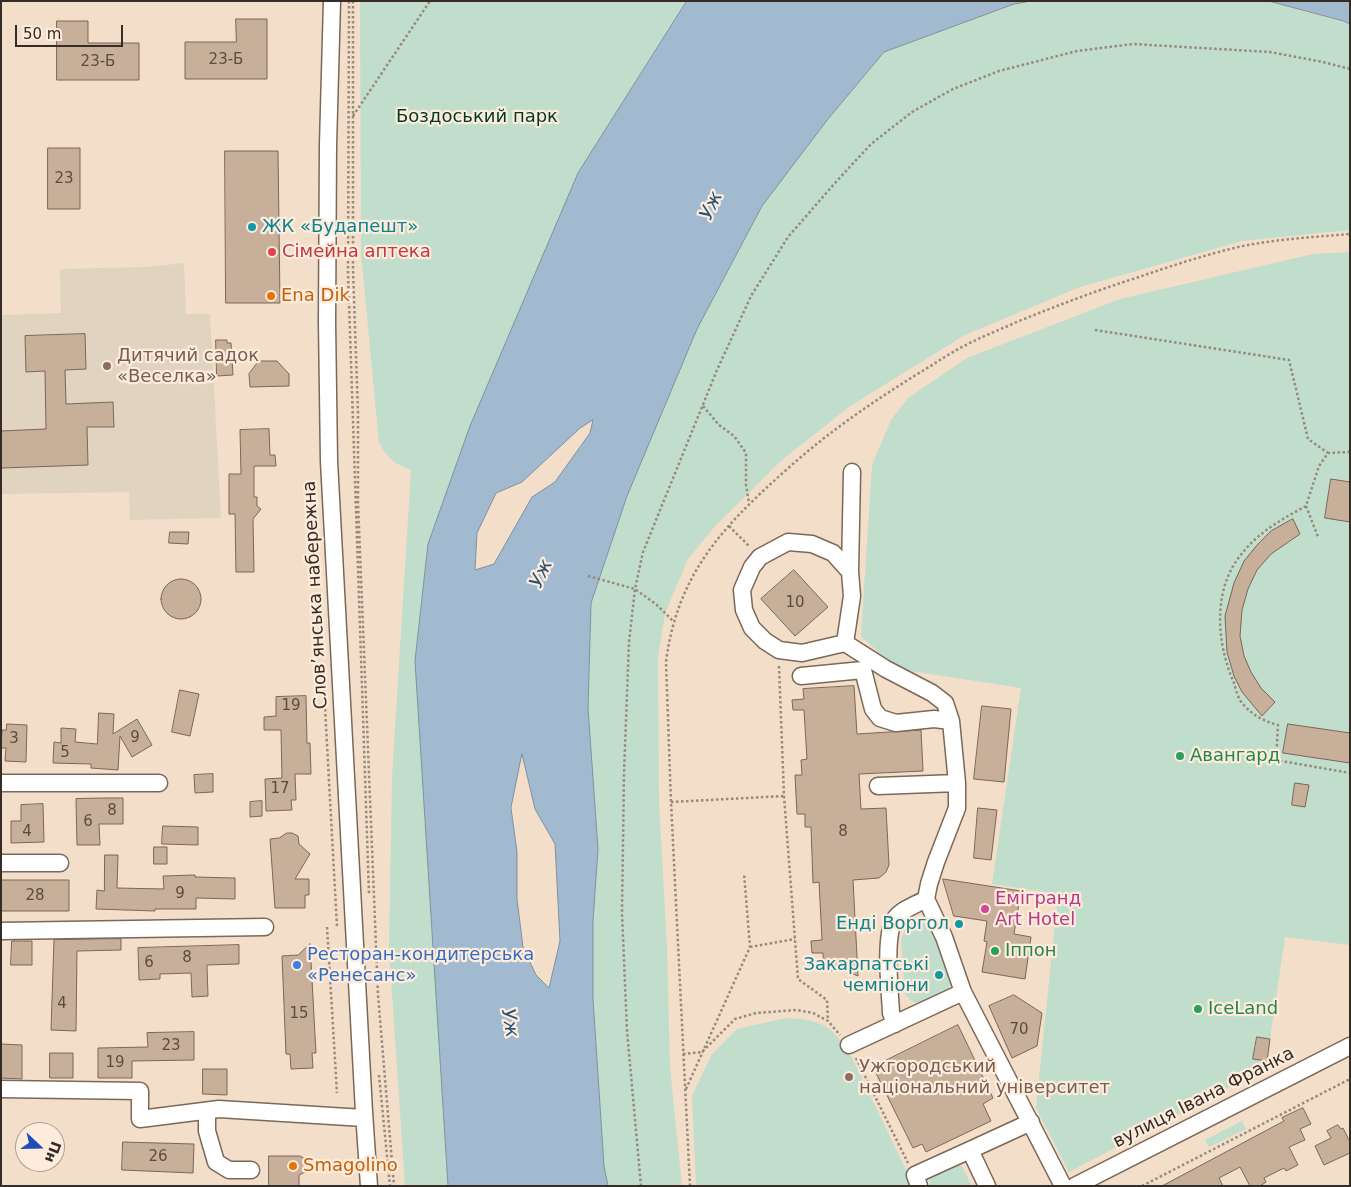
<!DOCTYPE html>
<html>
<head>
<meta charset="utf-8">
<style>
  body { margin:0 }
  #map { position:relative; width:1351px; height:1187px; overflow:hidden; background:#f3deca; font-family:"DejaVu Sans",sans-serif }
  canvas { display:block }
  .frame { position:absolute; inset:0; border:2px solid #342c25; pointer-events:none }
  .north { position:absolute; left:15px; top:1122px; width:50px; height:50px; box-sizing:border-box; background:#fdecdc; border:1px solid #ad9f93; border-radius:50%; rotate:111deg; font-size:14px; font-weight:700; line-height:20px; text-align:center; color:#342c25 }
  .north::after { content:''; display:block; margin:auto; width:18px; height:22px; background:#1f4cb9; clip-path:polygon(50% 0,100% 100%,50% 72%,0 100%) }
  .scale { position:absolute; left:15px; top:25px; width:108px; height:22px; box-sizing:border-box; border:2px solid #342c25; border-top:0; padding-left:6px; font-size:15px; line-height:18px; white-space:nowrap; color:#342c25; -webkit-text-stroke:4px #fdecdc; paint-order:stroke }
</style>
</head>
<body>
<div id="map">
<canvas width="1351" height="1187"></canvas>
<div class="frame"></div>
<div class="north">Пн</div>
<div class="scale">50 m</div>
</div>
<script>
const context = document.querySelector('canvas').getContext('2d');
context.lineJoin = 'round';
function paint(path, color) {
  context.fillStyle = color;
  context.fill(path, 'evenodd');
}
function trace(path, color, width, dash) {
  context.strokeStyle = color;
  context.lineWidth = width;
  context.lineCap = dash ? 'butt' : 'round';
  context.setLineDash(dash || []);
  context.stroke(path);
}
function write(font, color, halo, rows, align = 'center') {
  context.font = font + ' "DejaVu Sans",sans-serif';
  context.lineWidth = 4.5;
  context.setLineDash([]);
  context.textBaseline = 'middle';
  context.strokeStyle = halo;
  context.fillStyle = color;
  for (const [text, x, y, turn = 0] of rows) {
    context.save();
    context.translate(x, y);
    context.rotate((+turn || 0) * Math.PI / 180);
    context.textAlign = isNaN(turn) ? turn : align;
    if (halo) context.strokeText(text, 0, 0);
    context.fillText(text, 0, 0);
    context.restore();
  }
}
paint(new Path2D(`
  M184 263 186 314H210L221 518 130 520 129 492 1 494V315L61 313 60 269 147 267Z`), '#e0d3c0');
paint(new Path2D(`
  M360 1H687L578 173 470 426 428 544 415 662 448 1186H405L389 949 392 777 411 470C394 464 388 458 379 443L361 253Z
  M1031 1H1269L1350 24V230L1242 241 1080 287 965 335 850 406 781 461 716 525 688 559 665 613 658 658 659 800 667 948 670 1067 682 1186H608L604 1166 593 999V921L598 849 588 708 591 603 627 496 697 329 762 206 828 119 884 52 1015 4Z
  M1350 252V945L1285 937 1270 1039 1256 1038 1254 1059 1267 1061 1255 1074 1069 1172 1036 1108 1058 894 992 884 1021 688 897 669 861 636 872 465 891 420 908 398 967 358 1120 299 1313 254Z
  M920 921C932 921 949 962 950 974 951 981 950 988 946 993 932 999 915 1011 905 994L901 941C903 929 908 925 920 921Z
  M786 1018C825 1020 832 1026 852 1058L914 1186H696L692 1096 712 1054 737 1029Z
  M1242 1121 1246 1129 1209 1147 1205 1140Z
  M960 1163 972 1186H930L929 1176Z`), '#c1ddcc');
const water = new Path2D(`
  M687 1H1031L1014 4 884 52 828 119 762 206 697 329 627 496 591 603 588 708 598 849 593 921V999L604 1166 608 1186H448L415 661 428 544 470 426 578 173ZM593 420 590 433 555 482 532 497 494 564 475 570 477 533 496 493 522 482 579 429ZM522 754 535 809 555 844 560 941 549 988 536 975 523 947 517 899V852L511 808Z
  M1269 1H1350V24L1343 21Z`);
paint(water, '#a2bad0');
trace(water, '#818f9d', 1);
const building = new Path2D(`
  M236 19H267V79H185V42H236Z
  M57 21H88V43H139V80H57Z
  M48 148H80V209H48Z
  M225 151H278L280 303H226Z
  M85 334 86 369 65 370 66 404 113 402 114 427H87L88 465 1 468V431L46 429 45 371 26 372 25 336Z
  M216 340H227V343H231L233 375 217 376Z
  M259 361H277L289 374V386L250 387 249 374Z
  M269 429 270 455H275L276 466H254V497H257V506L261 509 253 519 254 572H236L235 514H229V474H241L240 430Z
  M1331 479 1350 482V522L1325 518Z
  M1293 519 1300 534 1271 554 1257 570 1248 589 1242 610 1240 636 1244 656 1251 672 1261 688 1275 702 1262 716 1242 692 1234 676 1227 652 1225 616 1234 583 1244 561 1258 544 1271 531Z
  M170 532H189L188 544 169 543Z
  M794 570 828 607 795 636 761 599Z
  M161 599a20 20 0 1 1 40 0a20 20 0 1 1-40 0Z
  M854 686 857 734 921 730 923 771 859 774 861 809 886 808 889 865 886 872 879 878 853 880 858 976 843 970 824 971 823 953H812L811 941 822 940 819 882 813 883 811 827H805V814H797L795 775H802L801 760 807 759 804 710H793L792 700 804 699 803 689Z
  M180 690 199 694 190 736 172 732Z
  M306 696 307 743H310L311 774H295L296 800H291L292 810 266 811 265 779 282 778 281 730H264V717L276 716V697Z
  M982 706 1011 709 1004 782 974 779Z
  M99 713 114 714 113 734 137 719 152 745 132 757 120 736 118 770 91 768V764L53 763 54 742 61 743V728L76 729 75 742 97 744Z
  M7 724 27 725 26 762 5 761 6 748H1L2 730H6Z
  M1288 724 1350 733V763L1283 753Z
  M213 774V792L195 793 194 775Z
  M1295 783 1309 785 1305 807 1292 805Z
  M102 798H123V824H99L100 845H77L76 799Z
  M262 801V816L250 817V802Z
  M43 804 44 842 11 843V821H21V805Z
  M978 808 997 810 991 860 974 858Z
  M163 826 198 827V845L162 844Z
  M287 833H292L298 836 299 844 310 854 295 879H309V895H305V908H275L270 839 279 838Z
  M154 847H167V864H154Z
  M105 855H118L117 888 164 889 163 876 195 875V877L235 878V899L196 898V909H155V911L96 909 97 890 104 891Z
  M943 879 1021 891 1014 934 1031 937 1025 979 982 972 987 942 984 941 987 921 954 916Z
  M1 880H69V911H1Z
  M121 939V950L77 951 76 1031 51 1030 54 940Z
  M12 941H32V965H11Z
  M310 944 316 1053H312L313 1068 291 1069 290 1054H286L282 956 298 955Z
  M239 945V964L207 965 208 996 192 997 191 973 160 974V979L139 980 138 948Z
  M1014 995 1042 1013 1037 1046 1012 1058 989 1006Z
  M958 1025 993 1098 983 1104 991 1121 926 1152 922 1144 913 1148 873 1067Z
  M194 1032V1060L132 1061V1078H98V1048L148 1047 147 1033Z
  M1257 1037 1270 1039 1267 1061 1253 1059Z
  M1 1044 22 1045V1079L1 1078Z
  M50 1053H73V1078H50Z
  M203 1069H227V1095L203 1094Z
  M1303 1108 1311 1124 1300 1129 1305 1140 1289 1147 1298 1165 1286 1171 1284 1168 1264 1178 1266 1182 1260 1186H1250L1240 1167 1219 1178 1223 1186H1162L1284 1121 1282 1118Z
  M1338 1125 1341 1129 1343 1128 1350 1142V1153L1324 1165 1315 1146 1331 1138 1327 1131Z
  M123 1142 194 1144 193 1173 122 1170Z
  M269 1156H300L307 1160 310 1168 307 1171 299 1175V1186H269Z`);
paint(building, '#c7af9a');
trace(building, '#7a6756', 1);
const minor = new Path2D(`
  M332 1 328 145 327 322 329 461 364 1112 369 1186
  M850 572 852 472
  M845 643 802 653 779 650 765 641 752 628 744 610 742 590 752 567 760 557 788 542 812 544 833 553 850 572 852 596 845 643 886 669 932 693 945 703 951 721
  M801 676 863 670 873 709 880 718 896 723 934 719 951 721 957 783V808L936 862 929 884 926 899 944 937 963 992 1063 1186
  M1 783H159
  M878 786 957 783
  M1 863H60
  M1 931 265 927
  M895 1024 891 1013C890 990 884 939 894 920 901 909 916 905 926 899
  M849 1045 963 992
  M1 1089 140 1091V1119L219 1109 364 1118
  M207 1111V1131L216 1162 229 1170H251
  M970 1150 1031 1122
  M919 1186 915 1175 970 1150 987 1186
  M1075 1186 1350 1046`);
trace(minor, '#7b6857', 19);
trace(new Path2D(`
  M349 1 348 273 369 894
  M353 1V270L358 413V503L378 995 394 1186
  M353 116 430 1
  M1095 330 1289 360 1308 439 1328 453
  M703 406 719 425 734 436 746 453V485L749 503
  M1350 452 1328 453 1319 466 1306 506C1282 519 1257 533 1240 556 1212 591 1217 645 1234 683 1236 690 1238 699 1243 704 1253 716 1264 721 1278 725L1276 760 1350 773
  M1306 506 1318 537
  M729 526 750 547
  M588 576 635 589 657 605 674 622
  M779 666 784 796 798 979 827 1000 828 1021
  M324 689 337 927
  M671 802 784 796
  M327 927 337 1093
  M750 947 795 939
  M318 968H329
  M683 1054 702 1052 735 1019 756 1013 797 1010 813 1013 828 1021 840 1035
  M856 1058 908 1163
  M379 1075 390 1186
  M686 1089 750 947 744 873
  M641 1186 627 1031 622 913 624 773 629 642 635 589 643 552 717 370 751 296 788 237 835 183 871 144 912 112 953 89 999 71 1077 51 1133 44 1270 52 1323 62 1350 69
  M690 1186 671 802 666 662C677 575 722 527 785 471 828 432 875 400 924 370 939 361 953 351 968 344 985 335 1002 329 1019 321 1059 305 1095 291 1136 278 1171 266 1207 254 1243 246 1278 239 1314 237 1350 234
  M1142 1186 1350 1079`), '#97897b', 2.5, [2.5, 2.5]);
trace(minor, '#fff', 16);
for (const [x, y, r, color] of [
  [252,227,5,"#0f9aa8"],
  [272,252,5,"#e0444e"],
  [271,296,5,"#e8710a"],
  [107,366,5,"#8d6e63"],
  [1180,756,5,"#2e9e5b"],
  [985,909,5,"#d1479c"],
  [959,924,5,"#0f9aa8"],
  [995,951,5,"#2e9e5b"],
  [297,965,5,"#3f7fe0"],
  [939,975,5,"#0f9aa8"],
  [1198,1009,5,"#2e9e5b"],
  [849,1077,5,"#8d6e63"],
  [293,1166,5,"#e8710a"]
]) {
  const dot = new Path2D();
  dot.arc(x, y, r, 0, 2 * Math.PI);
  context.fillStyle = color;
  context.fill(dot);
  trace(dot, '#fdecdc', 2);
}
write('15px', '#594d42', null, [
  ["23-Б",226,60],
  ["23-Б",98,62],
  ["23",64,179],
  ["10",795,603],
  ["19",291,706],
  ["9",135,738],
  ["3",14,739],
  ["5",65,753],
  ["17",280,789],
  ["8",112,811],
  ["6",88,822],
  ["4",27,832],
  ["8",843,832],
  ["9",180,894],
  ["28",35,896],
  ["8",187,958],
  ["6",149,963],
  ["4",62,1004],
  ["15",299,1014],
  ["70",1019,1030],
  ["23",171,1046],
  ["19",115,1063],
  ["26",158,1157]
]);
write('18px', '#003a23', '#fdecdc', [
  ["Боздоський парк",477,117]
]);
write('18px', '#0d838f', '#fdecdc', [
  ["ЖК «Будапешт»",262,227,"left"],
  ["Енді Воргол",949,924],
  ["Закарпатські",929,965],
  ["чемпіони",929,986]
], 'right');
write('18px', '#be3a42', '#fdecdc', [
  ["Сімейна аптека",282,252]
], 'left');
write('18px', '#c56008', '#fdecdc', [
  ["Ena Dik",281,296],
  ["Smagolino",303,1166]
], 'left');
write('18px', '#785e54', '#fdecdc', [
  ["Дитячий садок",117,356],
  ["«Веселка»",117,377],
  ["Ужгородський",859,1067],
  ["національний університет",859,1088]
], 'left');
write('18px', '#342c25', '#fdecdc', [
  ["Словʼянська набережна",316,595,-93],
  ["вулиця Івана Франка",1204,1098,-27]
]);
write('18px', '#27864d', '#fdecdc', [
  ["Авангард",1190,756],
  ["Іппон",1005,951],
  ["IceLand",1208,1009]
], 'left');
write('18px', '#b23c85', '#fdecdc', [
  ["Емігранд",995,899],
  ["Art Hotel",995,920]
], 'left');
write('18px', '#366cbe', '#fdecdc', [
  ["Ресторан-кондитерська",307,955],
  ["«Ренесанс»",307,976]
], 'left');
write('italic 19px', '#285070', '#fdecdc', [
  ["Уж",712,206,-65],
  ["Уж",542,574,-65],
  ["Уж",509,1023,80]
]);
</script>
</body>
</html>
